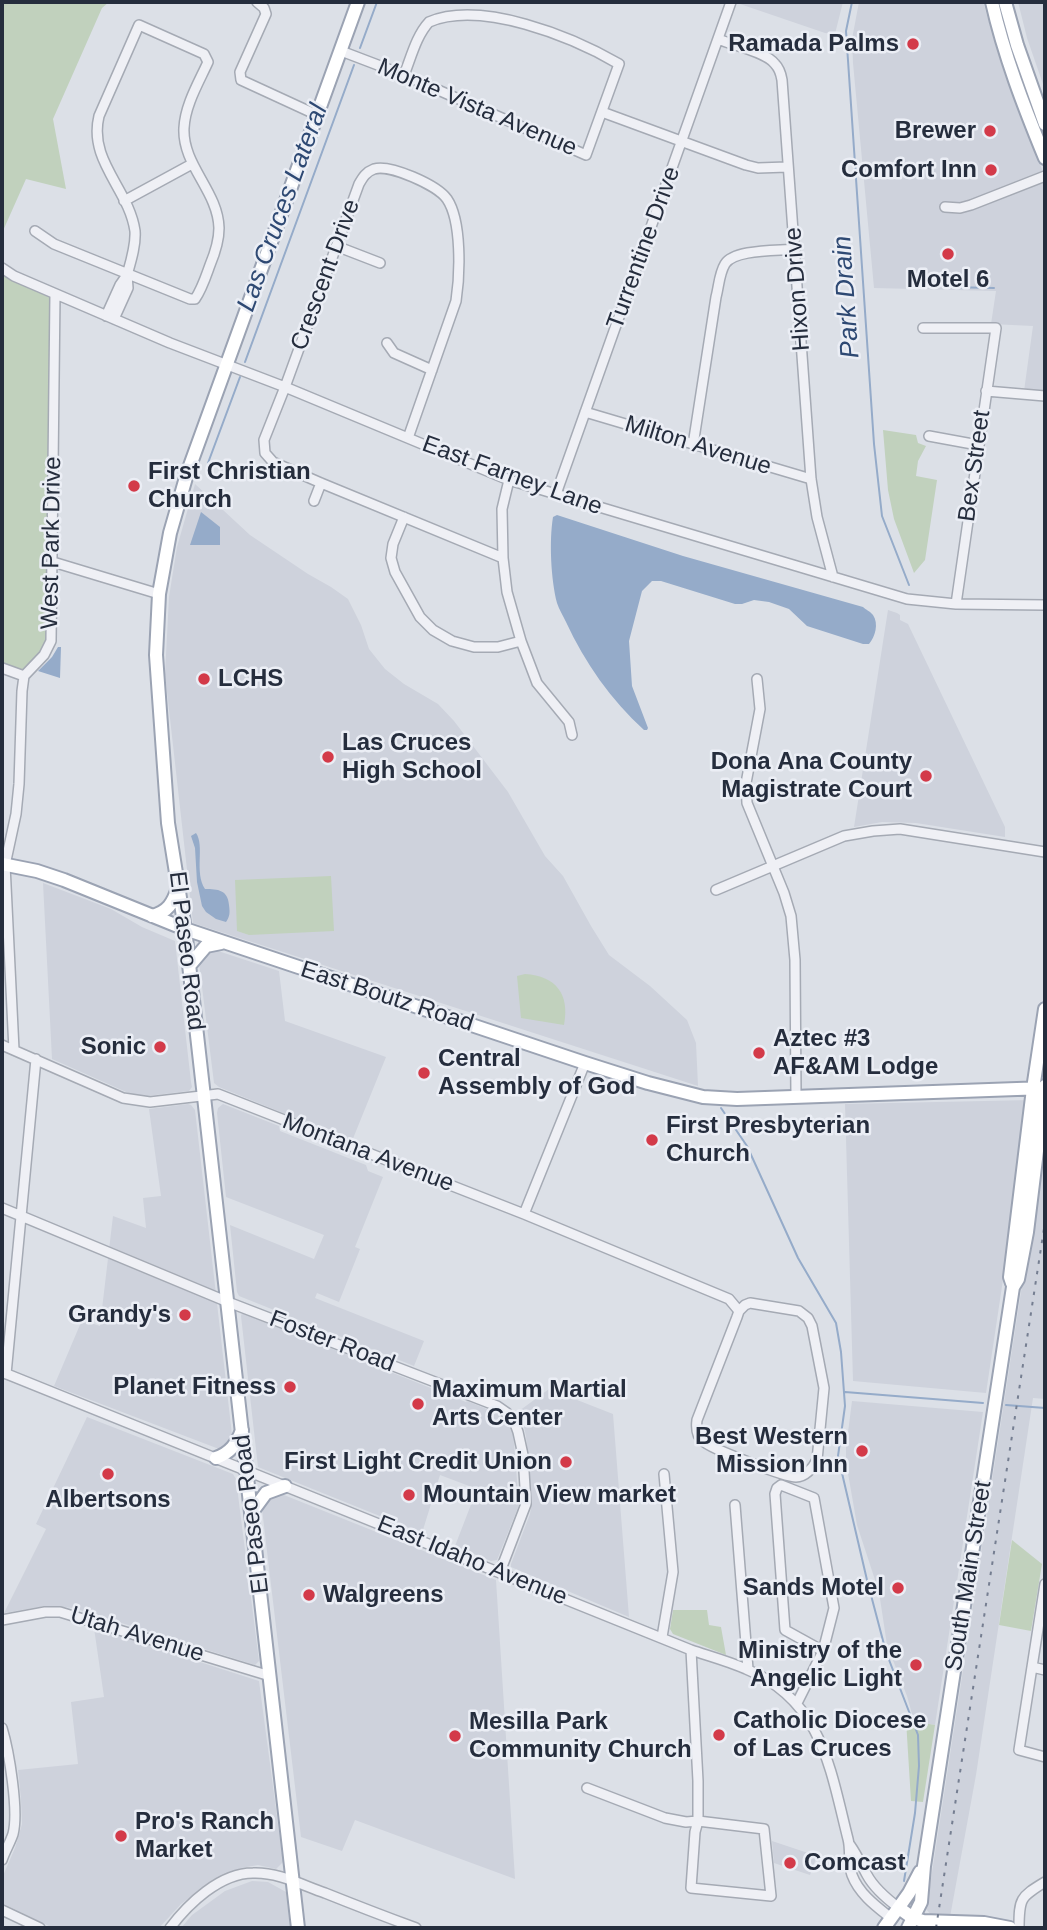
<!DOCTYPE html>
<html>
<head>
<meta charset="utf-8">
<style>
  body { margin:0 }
  #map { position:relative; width:1047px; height:1930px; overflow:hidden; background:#dce0e7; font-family:Arial,sans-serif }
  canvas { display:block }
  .frame { position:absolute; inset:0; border:4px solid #252d3d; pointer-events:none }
</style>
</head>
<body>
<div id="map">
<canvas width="1047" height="1930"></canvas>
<div class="frame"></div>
</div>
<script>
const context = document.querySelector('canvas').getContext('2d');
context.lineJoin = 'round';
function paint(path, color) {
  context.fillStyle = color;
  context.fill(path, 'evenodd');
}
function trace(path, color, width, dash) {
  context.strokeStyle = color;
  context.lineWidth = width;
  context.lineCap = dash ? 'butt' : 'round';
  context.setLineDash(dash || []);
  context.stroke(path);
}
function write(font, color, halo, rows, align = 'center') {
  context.font = font + ' Arial,sans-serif';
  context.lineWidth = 5;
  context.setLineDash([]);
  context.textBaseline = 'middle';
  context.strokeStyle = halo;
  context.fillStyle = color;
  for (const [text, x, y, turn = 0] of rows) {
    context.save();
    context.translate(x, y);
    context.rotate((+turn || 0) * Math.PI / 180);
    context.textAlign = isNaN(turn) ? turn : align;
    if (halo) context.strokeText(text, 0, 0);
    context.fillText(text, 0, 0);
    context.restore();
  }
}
paint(new Path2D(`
  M741 2H843L835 34 825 33 740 4Z
  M859 2H983L1004 72 1045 177V392L1024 391 1033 326 991 324 996 291 874 288 853 63 852 39Z
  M1018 2H1045V90L1027 38Z
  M195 484 250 535 308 574 331 587 348 599 361 625 369 649 385 669 404 684 438 704 454 721 508 792 545 856 563 876 591 926 609 955 650 986 687 1020 696 1043 698 1086 193 923 165 674 169 597 177 547Z
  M888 610 897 613 900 615V620L908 624 1005 827V837L916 823 882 822 854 827Z
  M43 883 111 909 142 927 175 941 191 1082 192 1087 189 1091 147 1096 133 1095 52 1059Z
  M212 949 279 971 285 1021 386 1057 352 1141 219 1087 214 1083 199 963Z
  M1030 1100 986 1393 853 1381 845 1104Z
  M188 1104 191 1105 195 1110 232 1435V1439L224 1448 219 1449 54 1386 82 1320 100 1326 113 1216 146 1228 143 1198 161 1196 149 1109Z
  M223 1104 279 1126 280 1131 366 1165 368 1171 383 1177 355 1247 360 1249 339 1302 317 1293 315 1298 424 1341 414 1366 239 1296 237 1292 230 1225 314 1259 324 1235 226 1197 217 1113 218 1108Z
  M1045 1135V1399L1033 1398 976 1775 950 1917 932 1916 926 1909 927 1905Z
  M242 1313 466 1402 467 1401 499 1414 504 1418 513 1431 519 1505 497 1560 491 1561 455 1546 477 1489 440 1475 422 1533 258 1467 241 1316Z
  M549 1389 613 1414 629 1617 511 1567V1564L530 1514 531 1508 526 1436 524 1427 518 1414 519 1411Z
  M852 1401 983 1412 935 1725 914 1721 907 1696 887 1645 879 1592 857 1525 846 1462V1448Z
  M87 1417 233 1474 236 1479 259 1661 255 1665 74 1608 45 1606 4 1613 46 1529 36 1524Z
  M279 1493 496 1580 515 1879 355 1820 342 1851 301 1837 262 1509 265 1500Z
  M94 1628 259 1681 283 1862 276 1869 258 1865 241 1868 213 1881 181 1904 159 1928H53L2 1903V1878L15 1848 22 1824 21 1799 18 1770 78 1764 71 1702 104 1697Z
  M772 1841 817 1856 810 1875 774 1863Z
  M252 1881 268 1882 286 1892 290 1928H181L192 1915 225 1891Z`), '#ced2dc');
paint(new Path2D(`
  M2 2H109L102 8 53 119 66 189 26 179 2 233Z
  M2 268 55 294 51 641 24 676 2 668Z
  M883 430 916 435 918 443 926 446 918 461 916 476 937 480 925 560 914 573 894 519 888 490Z
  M331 876 334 931 249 935 237 931 235 880Z
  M525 974C556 976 570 994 564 1025L521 1018 517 976Z
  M1012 1540 1042 1564 1031 1631 999 1625Z
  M673 1610H707L709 1625 721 1627 726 1655 673 1634 670 1629Z
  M906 1720 935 1725 923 1802 911 1801Z`), '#c1d1bd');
paint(new Path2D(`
  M201 512 220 527V545H190Z
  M557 515 683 556 863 607C866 610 870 611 873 615 879 624 875 637 869 644H863L807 626 789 609 769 602 754 600 742 604H735L661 581H652L642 591 629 641 632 686 648 728 647 730H644C611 700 585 663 566 622 563 616 559 609 557 603 551 580 549 541 553 517Z
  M58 647H61L60 678 38 671 52 657Z
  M196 833C205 846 194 872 205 889 218 889 228 890 229 905 230 913 230 916 226 922L216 919 206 912 202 906 197 882 195 848 191 836Z`), '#95abc9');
trace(new Path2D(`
  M852 2 846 31 874 444 882 516 909 585
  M360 48 377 2
  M948 287 994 288
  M245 362 354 65
  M208 463 240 377
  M721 1108 747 1146 798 1258 836 1323 841 1352 845 1406 838 1456 867 1580 886 1652 918 1735 919 1766 915 1813 904 1881
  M845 1392 983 1403
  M1006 1405 1045 1408`), '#95abc9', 2);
const minor = new Path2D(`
  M257 2 264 8 266 14 240 72 241 80 317 115
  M718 39C732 45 766 52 775 64 779 68 781 74 782 80L811 479 817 517 833 577
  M341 51 404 75 586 155 619 64C571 36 481 0 429 22 416 36 411 58 404 75
  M602 112 746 165 758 168 787 167
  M124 201 192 164
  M945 207 960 208 971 205 1045 176
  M35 231 54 244 190 299H195C202 289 206 276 210 265 215 253 219 241 219 228 218 191 182 165 184 128 185 105 199 82 208 62L204 54 139 25 99 116C88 161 129 189 135 231 136 245 131 261 127 275
  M336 246 380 263
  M2 268 14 276 170 343 285 387 509 480 907 599 956 604 1045 605
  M106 316 120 285 127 275 128 288 114 319
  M923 328H996L956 604
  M387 343 394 353 432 370
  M986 391 1045 396
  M585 412 811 479
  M929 436 978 445
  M408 438 456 301C460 275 462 221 447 199 437 185 390 164 374 169 366 172 363 177 359 184L285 387 264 440 265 453 273 462 321 483 503 558
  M693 445 716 297C719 286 719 274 725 264 734 249 778 251 795 249
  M509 480 502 509 503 558 507 592 521 641 537 683 569 722 572 735
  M556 494 731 2
  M314 501 321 483
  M404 517 393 544 391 558 395 572 420 617 433 630 452 641 474 647H498L521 641
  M53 562 159 594
  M2 668 24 676
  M757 679 760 709 746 783 747 803 784 893 791 916 795 960 796 1097
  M716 890 844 836 873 831 900 829 1045 852
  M2 1045 123 1098 150 1102 218 1094 524 1214 729 1299 739 1311 737 1317 697 1420C696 1428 696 1436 703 1441 711 1449 785 1477 796 1477 805 1477 813 1468 817 1460L824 1388 812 1326 808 1318 799 1311 750 1303 745 1305 739 1311
  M14 1050 5 865 16 814 19 784 22 691 24 676 44 655 51 641 55 294
  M2 1208 228 1302 497 1406 507 1413 514 1421 518 1432 523 1455 526 1504 500 1572
  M524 1214 585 1063
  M2 1372 691 1650C709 1656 728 1661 746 1669 822 1700 830 1768 848 1839 851 1850 848 1864 852 1875 859 1894 877 1907 891 1918
  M6 1374 36 1059
  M735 1505 748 1669
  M1045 1584 1019 1750 1045 1757
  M2 1620 45 1612H60L270 1676
  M662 1637 673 1572 664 1474
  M1032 1667 1045 1670
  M797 1703 823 1651 834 1608 814 1498 781 1485 777 1488 775 1494 785 1630 823 1651
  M2 1728C9 1751 19 1811 13 1834 10 1843 5 1851 2 1860
  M587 1788 665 1818 686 1822 698 1821 764 1829 771 1896 691 1888 695 1832 698 1821V1781L691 1650
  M850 1845C857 1855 861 1864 867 1875 874 1888 887 1899 899 1908
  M2 1910 40 1928
  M170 1928C188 1904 220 1873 253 1873 278 1872 302 1885 325 1893 355 1905 386 1917 416 1928
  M1019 1928C1019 1899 1020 1897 1045 1882`);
const major = new Path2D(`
  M992 2C1004 55 1024 107 1045 158
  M1005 2 1017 45 1045 124
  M2 864 37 871 64 880 185 929 585 1063 648 1083 703 1097 737 1099 1045 1088
  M152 916C168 912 173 903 178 888
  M189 966 206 946 221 943
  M1012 1283 1010 1277 1033 1089 1045 1009
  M216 1458C230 1453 237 1444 242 1430
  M252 1512 266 1493 285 1486
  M899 1908 913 1918 923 1921 984 1923 1010 1928
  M298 1928 185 929 168 823 156 655 159 594 170 533 187 474 358 2
  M884 1928 909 1893 920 1872
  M908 1928 921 1902 924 1866 1013 1287 1018 1279 1027 1232 1045 1086`);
trace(minor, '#a5aab4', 12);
trace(major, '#9ba3b3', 16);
trace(minor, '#eff0f5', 9);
trace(major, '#fff', 12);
trace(new Path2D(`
  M936 1928 1045 1222`), '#757e91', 2, [3.5, 7]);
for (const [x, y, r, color] of [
  [913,44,7,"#d33a49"],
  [990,131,7,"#d33a49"],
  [991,170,7,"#d33a49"],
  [948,254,7,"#d33a49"],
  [134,486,7,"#d33a49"],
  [204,679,7,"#d33a49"],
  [328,757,7,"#d33a49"],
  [926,776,7,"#d33a49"],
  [160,1047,7,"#d33a49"],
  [759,1053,7,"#d33a49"],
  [424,1073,7,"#d33a49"],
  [652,1140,7,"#d33a49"],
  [185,1315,7,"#d33a49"],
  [290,1387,7,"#d33a49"],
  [418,1404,7,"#d33a49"],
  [862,1451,7,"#d33a49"],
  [566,1462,7,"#d33a49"],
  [108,1474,7,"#d33a49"],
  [409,1495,7,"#d33a49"],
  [898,1588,7,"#d33a49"],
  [309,1595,7,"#d33a49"],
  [916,1665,7,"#d33a49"],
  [719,1735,7,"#d33a49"],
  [455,1736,7,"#d33a49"],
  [121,1836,7,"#d33a49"],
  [790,1863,7,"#d33a49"]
]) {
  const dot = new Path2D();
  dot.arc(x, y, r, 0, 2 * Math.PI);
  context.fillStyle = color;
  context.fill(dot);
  trace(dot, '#ebeef5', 2.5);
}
write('bold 24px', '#252d3d', '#ebeef5', [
  ["Ramada Palms",899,44,"right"],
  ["Brewer",976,131,"right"],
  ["Comfort Inn",977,170,"right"],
  ["Motel 6",948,280,"center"],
  ["First Christian",148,472],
  ["Church",148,500],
  ["LCHS",218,679],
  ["Las Cruces",342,743],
  ["High School",342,771],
  ["Dona Ana County",912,762,"right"],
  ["Magistrate Court",912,790,"right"],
  ["Aztec #3",773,1039],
  ["AF&AM Lodge",773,1067],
  ["Sonic",146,1047,"right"],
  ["Central",438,1059],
  ["Assembly of God",438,1087],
  ["First Presbyterian",666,1126],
  ["Church",666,1154],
  ["Grandy's",171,1315,"right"],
  ["Planet Fitness",276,1387,"right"],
  ["Maximum Martial",432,1390],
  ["Arts Center",432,1418],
  ["Best Western",848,1437,"right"],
  ["Mission Inn",848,1465,"right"],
  ["First Light Credit Union",552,1462,"right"],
  ["Mountain View market",423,1495],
  ["Albertsons",108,1500,"center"],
  ["Sands Motel",884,1588,"right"],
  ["Walgreens",323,1595],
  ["Ministry of the",902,1651,"right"],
  ["Angelic Light",902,1679,"right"],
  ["Catholic Diocese",733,1721],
  ["of Las Cruces",733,1749],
  ["Mesilla Park",469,1722],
  ["Community Church",469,1750],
  ["Pro's Ranch",135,1822],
  ["Market",135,1850],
  ["Comcast",804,1863]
], 'left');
write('24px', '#252d3d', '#ebeef5', [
  ["Monte Vista Avenue",477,108,23],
  ["Turrentine Drive",644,248,-70],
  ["Crescent Drive",326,275,-70],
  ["Hixon Drive",798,289,-94],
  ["Milton Avenue",698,446,17],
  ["Bex Street",975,466,-82],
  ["East Farney Lane",512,476,20],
  ["West Park Drive",52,543,-89],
  ["El Paseo Road",186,951,83],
  ["East Boutz Road",387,997,18],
  ["Montana Avenue",368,1153,21],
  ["Foster Road",332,1342,21],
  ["El Paseo Road",252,1514,-97],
  ["East Idaho Avenue",472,1561,22],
  ["South Main Street",969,1576,-81],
  ["Utah Avenue",137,1635,17]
]);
write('italic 26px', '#2e4973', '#ebeef5', [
  ["Las Cruces Lateral",283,208,-70],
  ["Park Drain",847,297,-94]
]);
</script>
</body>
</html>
